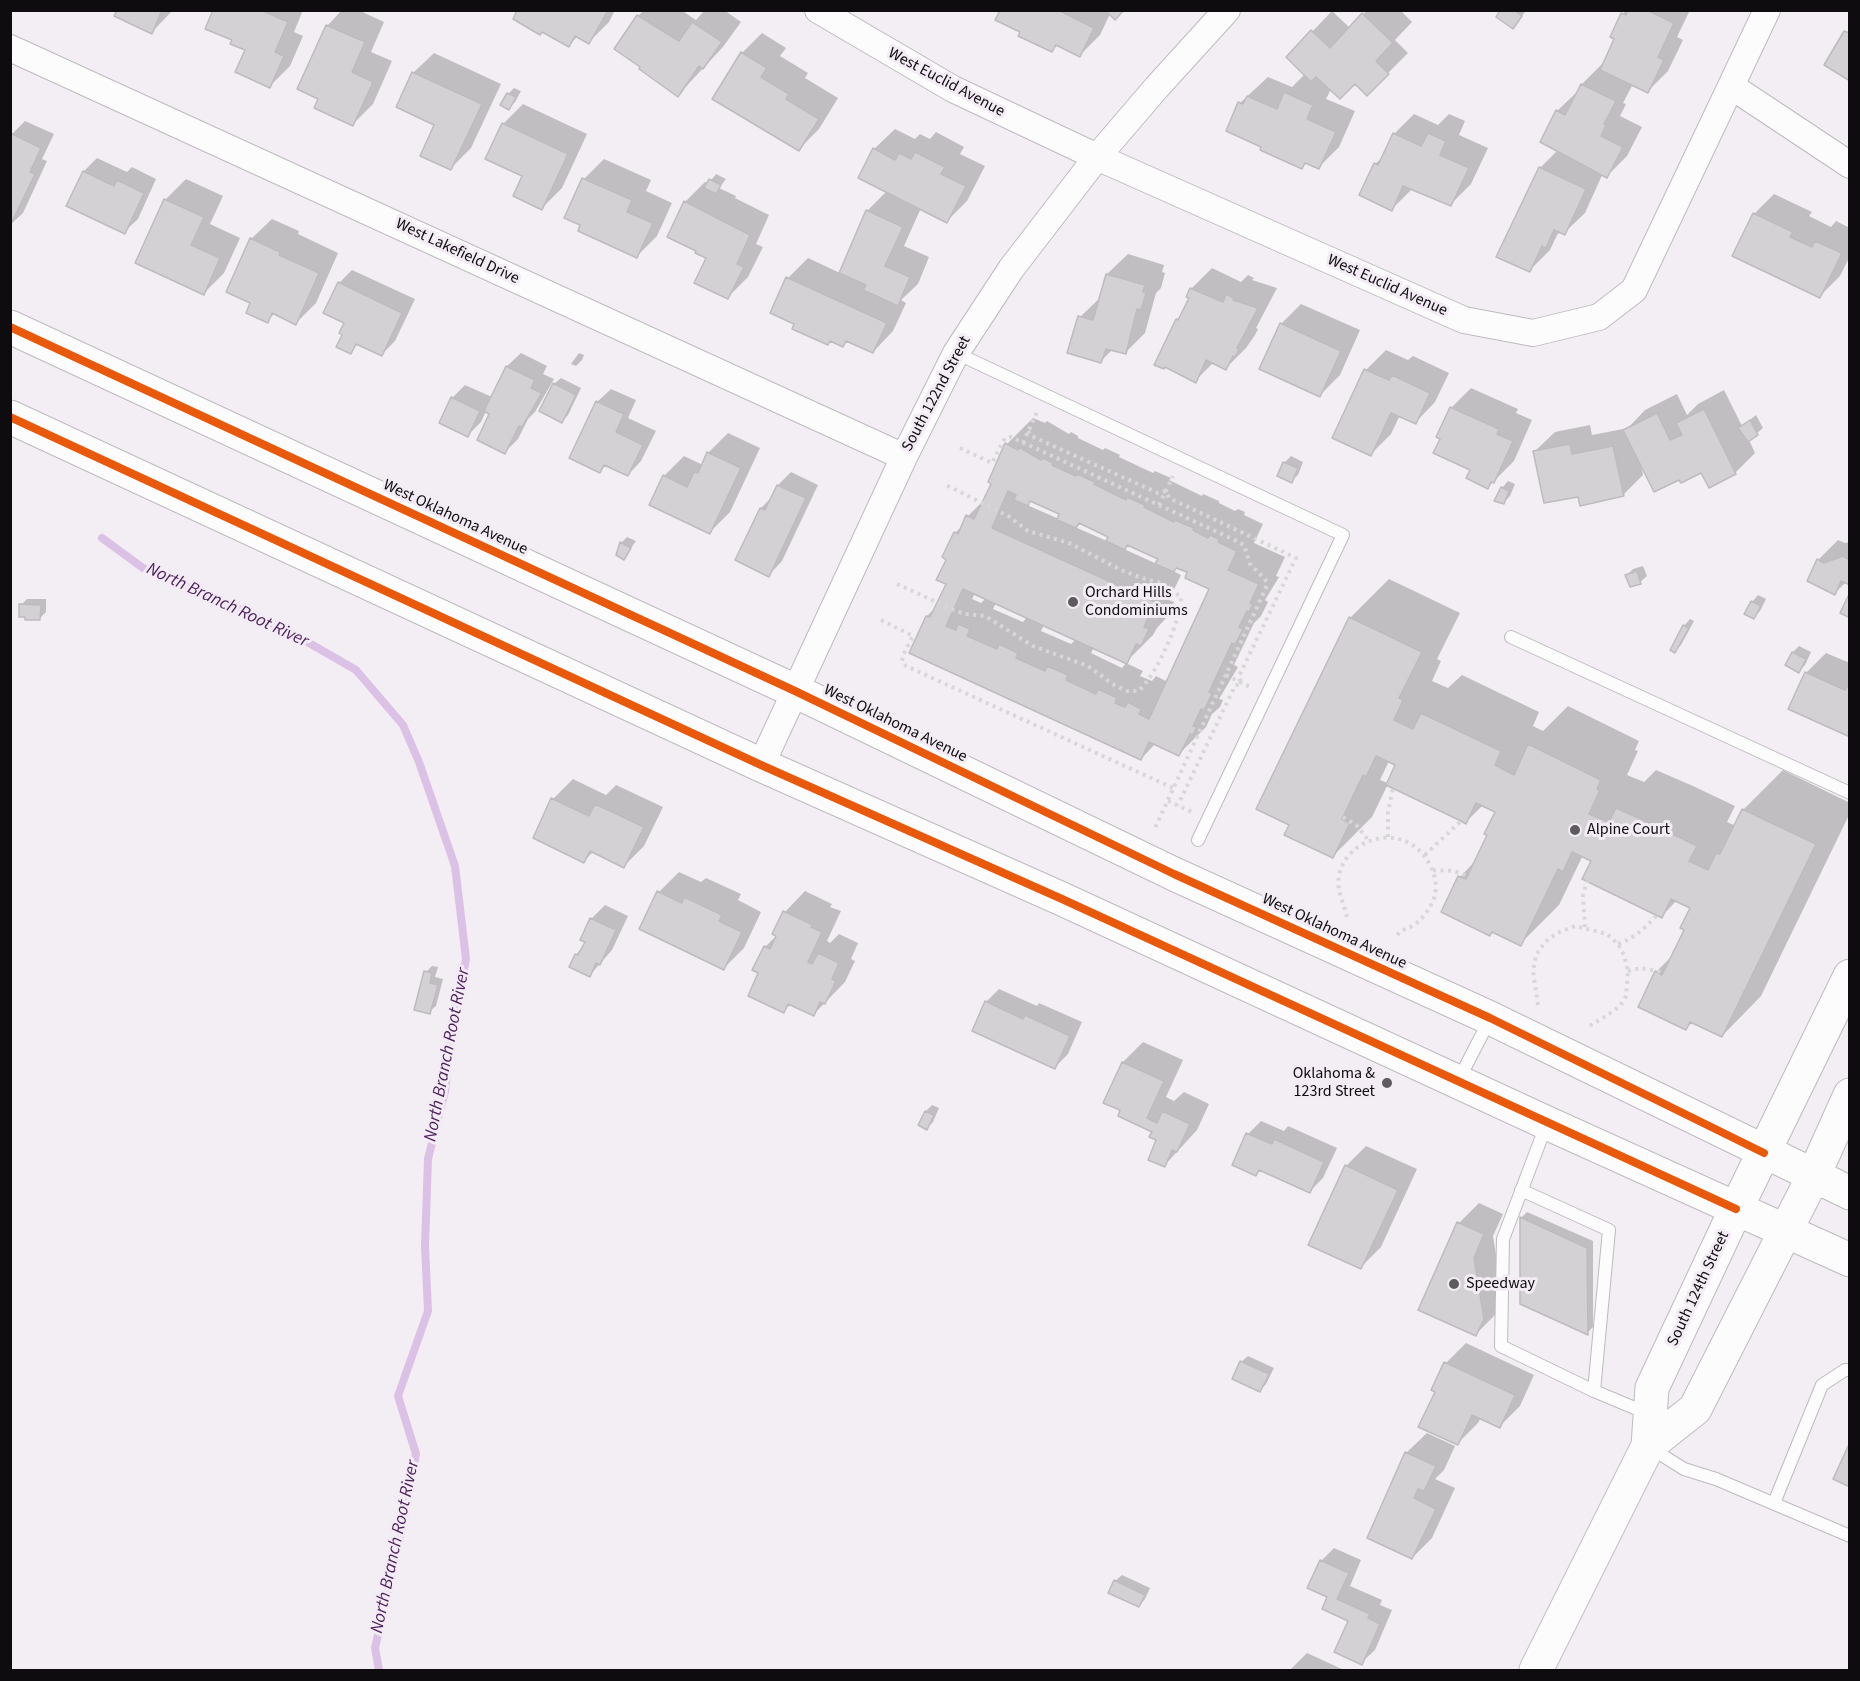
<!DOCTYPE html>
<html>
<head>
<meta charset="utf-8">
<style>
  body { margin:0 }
  #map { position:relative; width:1860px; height:1681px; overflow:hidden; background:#f2eef3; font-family:"Source Sans 3",sans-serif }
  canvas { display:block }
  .frame { position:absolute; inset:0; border:12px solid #0e0c0f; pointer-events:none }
</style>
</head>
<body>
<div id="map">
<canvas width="1860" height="1681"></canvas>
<div class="frame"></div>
</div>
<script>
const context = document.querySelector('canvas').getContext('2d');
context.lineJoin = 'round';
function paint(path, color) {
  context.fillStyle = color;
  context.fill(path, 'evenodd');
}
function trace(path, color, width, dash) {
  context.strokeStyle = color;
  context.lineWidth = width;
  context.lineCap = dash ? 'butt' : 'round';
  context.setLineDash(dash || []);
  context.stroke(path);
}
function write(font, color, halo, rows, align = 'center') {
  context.font = font + ' "Source Sans 3",sans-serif';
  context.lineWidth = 6;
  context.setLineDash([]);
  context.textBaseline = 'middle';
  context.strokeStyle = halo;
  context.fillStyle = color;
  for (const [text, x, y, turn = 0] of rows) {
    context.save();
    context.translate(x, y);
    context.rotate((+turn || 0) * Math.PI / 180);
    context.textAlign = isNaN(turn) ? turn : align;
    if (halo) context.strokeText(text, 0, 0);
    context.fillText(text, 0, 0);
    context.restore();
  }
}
paint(new Path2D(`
  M119 10H173L152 32Z
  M215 10H303L294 32 303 36 290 66 270 86 247 49 234 39Z
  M342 10H358L384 22 371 52 392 61 373 104 353 124 320 98 327 26Z
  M519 10H615L609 22 589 42 578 36 569 45Z
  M644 10H681L696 20 705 10H724L741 22 723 47 678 95 638 16Z
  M1001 10H1123L1110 14 1100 35 1080 55 1058 45 1052 50 1022 31Z
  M1367 10H1404L1402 12 1412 22 1395 40 1408 53 1367 94 1355 82 1331 89 1326 99 1355 111 1339 147 1319 167 1307 162 1302 167 1263 146 1240 103 1268 77 1292 87 1305 74 1288 57 1332 11 1350 28Z
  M1502 10H1526L1519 21Z
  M1626 10H1690L1677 37 1683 40 1668 71 1648 91 1633 84 1623 103 1626 104 1620 116 1642 127 1627 156 1607 176 1603 173 1585 213 1564 233 1561 231 1557 235 1550 250 1530 270 1540 168 1558 150 1557 111 1578 91 1582 84 1602 64 1604 65 1616 38 1623 14Z
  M762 33 786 48 780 56 808 73 805 78 838 98 819 129 799 149 742 53Z
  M434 53 501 84 471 148 451 168 436 124 413 73Z
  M514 88 521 91 515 102 509 108 508 94Z
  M523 104 587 134 562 188 542 208 524 175 503 124Z
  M1414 114 1438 125 1449 114 1465 121 1459 135 1488 148 1471 184 1451 204 1413 188 1392 209 1375 164 1385 155 1394 134Z
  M25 121 54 134 42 159 47 161 23 213 10 225V136Z
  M895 129 915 139 920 134 930 139 936 132 964 147 960 154 985 166 967 201 947 221 921 208 904 246 929 257 918 284 901 300 906 303 893 331 873 352 848 340 843 345 831 340 828 343 796 323 788 278 808 258 840 273 867 211 887 191 874 149Z
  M97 158 127 172 132 167 156 179 138 219 124 232 68 205 84 171Z
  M604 159 651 180 646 191 672 203 657 236 637 256 566 218 584 179Z
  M716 174 726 179 719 188 736 196 735 198 769 215 756 244 763 247 748 277 728 297 708 257 685 202 705 182 709 183Z
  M186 179 223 196 210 224 240 238 224 273 204 293 137 263 165 200Z
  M1774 194 1812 212 1809 216 1831 227 1836 221 1850 228V256L1840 276 1820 296 1754 214Z
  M272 219 299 231 298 234 338 253 316 303 296 323 275 313 267 321 252 302 251 239Z
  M1128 254 1164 265 1162 272 1165 273 1161 288 1156 293 1145 333 1125 353 1113 349 1101 361 1080 317 1101 297 1107 274Z
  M1212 268 1241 282 1248 275 1254 278 1252 280 1277 288 1256 328 1258 329 1255 335 1246 348 1226 368 1214 362 1195 381 1165 365 1156 364 1177 319 1183 313 1191 297 1188 296 1192 288Z
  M352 270 415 299 395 341 382 354 359 343 350 352 344 334 346 322 339 283Z
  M1301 304 1360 330 1340 375 1320 395 1281 324Z
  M1386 350 1408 360 1413 356 1449 373 1435 402 1415 423 1400 415 1391 434 1371 454 1366 370Z
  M521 353 547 366 543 374 554 379 535 412 528 419 518 439 505 452 491 413 486 411 481 422 468 435 452 398 465 385 492 397 507 366Z
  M579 353 584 355 582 360 576 366 571 364Z
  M561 378 581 388 568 415 562 421 554 384Z
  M1471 388 1518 409 1516 413 1532 420 1514 461 1488 487 1442 438 1451 408Z
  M611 389 636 400 628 418 656 431 641 461 628 475 606 465 600 471 597 402Z
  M1724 390 1742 426 1756 415 1763 428 1749 440 1755 453 1735 473 1702 471 1680 478 1641 465 1643 475 1623 495H1579L1534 452 1555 432 1590 425 1592 435 1628 428 1645 410 1677 394 1687 415 1698 404Z
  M1033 418 1045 423 1047 421 1069 434 1071 432 1078 436V438L1103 450 1105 448 1120 455 1119 457 1153 473 1155 471 1171 478 1169 480 1202 496 1203 494 1219 501V503L1235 511 1238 509 1245 512 1244 515 1263 524 1254 543 1285 557 1276 576 1279 577 1265 600 1268 602 1261 616 1254 623 1234 665 1238 667 1219 699 1223 700 1220 707 1212 714 1206 727 1179 754 1156 743 1141 759 927 616 936 607 948 583V559L955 533 964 524 968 516 986 498 1007 444ZM1032 500 1061 514 1059 519 1027 505ZM1080 522 1110 536 1107 541 1075 527ZM1129 544 1159 558 1157 564 1124 549ZM1178 567 1189 572 1211 588 1168 682 1156 676 1152 681 1140 676 1143 671 1126 663 1122 668 1091 653 1094 647 1126 662 1153 635 1157 628 1167 617 1174 602 1169 600 1181 575 1173 571ZM975 593 986 598 981 603 972 599ZM996 603 1027 617 1023 622 993 609ZM1044 625 1076 639 1071 644 1041 631Z
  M728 433 760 448 730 512 710 532 664 476 684 456 703 465 708 453Z
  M1291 456 1303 462 1298 475 1291 481 1279 475 1284 463Z
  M791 472 818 485 782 561 769 575 737 560 761 508 773 496 778 485Z
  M1508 481 1515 484 1510 496 1503 503 1502 488Z
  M627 537 636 541 624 558 621 543Z
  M1838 540 1845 543 1850 542V584L1846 582 1835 593 1818 560Z
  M1643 566 1647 576 1640 582 1627 575 1633 569Z
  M1389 579 1460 613 1437 659 1441 661 1432 681 1448 688 1462 675 1539 712 1533 726 1543 731 1568 706 1639 741 1635 750 1638 751 1627 775 1644 782 1656 770 1693 786 1735 806 1727 822 1736 826 1744 809 1783 770 1850 803V813L1761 996 1722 1036 1693 1022 1686 1028 1640 1006 1656 972 1673 955 1686 929 1692 908 1677 900 1662 916 1593 860 1583 855 1559 905 1520 944 1493 931 1490 934 1460 877 1478 858 1497 811 1483 805 1466 822 1388 784 1372 817 1333 856 1350 618ZM1389 761 1397 765 1388 783 1380 780Z
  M1758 595 1766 599 1760 611 1754 617 1752 602Z
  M27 599H46V612L40 618 21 605Z
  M1690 619 1694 621 1681 645 1675 651 1672 650 1684 626Z
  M1799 646 1811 652 1805 665 1799 671 1787 664 1793 652Z
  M1826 653 1850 663V736L1806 673Z
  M573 779 606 795 616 785 663 807 644 846 624 866 594 851 584 861 553 799Z
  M679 872 701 882 706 878 741 894 738 900 761 912 744 948 724 968 659 892Z
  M805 891 832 904 830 907 841 911 827 941 830 943 839 934 858 943 851 959 855 961 845 982 813 1015 791 1004 783 1011 761 973 754 970 765 947 777 935 774 934 785 912Z
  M605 905 628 916 612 950 590 975 576 955 587 941 582 939 592 918Z
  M432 966 438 967 435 977 443 979 436 1006 429 1012 426 972Z
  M999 989 1037 1006 1039 1003 1082 1022 1068 1054 1055 1067 986 1002Z
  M1143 1042 1183 1060 1166 1097 1174 1101 1184 1092 1209 1104 1197 1130 1164 1166 1158 1140 1154 1131 1122 1110 1105 1102 1123 1062Z
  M932 1105 939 1108 933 1122 927 1128 926 1111Z
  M1261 1121 1284 1131 1288 1126 1337 1148 1323 1178 1310 1191 1261 1169 1256 1174 1248 1134Z
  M1366 1146 1417 1169 1381 1247 1361 1267 1346 1166Z
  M1479 1203 1503 1214 1493 1236 1503 1298 1496 1314 1476 1334 1420 1309 1459 1223Z
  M1527 1212 1593 1241V1327L1587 1333 1521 1218Z
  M1466 1343 1534 1375 1520 1406 1500 1426 1481 1417 1478 1423 1458 1443 1437 1391 1446 1363Z
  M1248 1356 1274 1368 1266 1384 1260 1391 1241 1362Z
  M1427 1433 1455 1446 1444 1470 1435 1479 1455 1488 1432 1538 1412 1558 1406 1453Z
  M1334 1548 1361 1560 1350 1586 1382 1600 1380 1605 1392 1610 1375 1650 1361 1663 1350 1620 1329 1596 1321 1561Z
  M1122 1575 1150 1588 1145 1599 1139 1606 1115 1581Z
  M1307 1653 1344 1670H1290Z`), '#0003');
trace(new Path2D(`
  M102 538 143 568 283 628 356 670 403 725 419 762 455 866 466 959 452 1031 445 1091 428 1159 425 1246 428 1311 398 1396 416 1454 403 1524 375 1648 379 1670`), '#dcc1e6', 8);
const building = new Path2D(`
  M117 10H162L152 34 114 16Z
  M213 10H261L288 22 275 52 284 56 270 88 235 72 245 50 230 44 232 40 205 29Z
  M517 10H608L589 44 575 36 569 47 542 32 540 35 513 19Z
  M1000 10H1058L1094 28 1080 57 1056 45 1052 52 1018 36 1020 32 995 20Z
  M1105 10H1124L1115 20Z
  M1500 10H1514L1522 16 1513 29 1496 17Z
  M1628 10H1647L1674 23 1658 57 1664 60 1648 93 1600 70 1614 39 1610 37 1621 13 1626 15Z
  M1362 13 1393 43 1376 61 1389 74 1367 96 1355 84 1340 99 1316 77 1311 82 1286 57 1311 30 1330 48Z
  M637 15 679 41 692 22 722 42 703 69 699 66 678 97 639 69 640 67 614 49Z
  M326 25 365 42 352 72 373 82 353 126 314 108 318 99 297 89Z
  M1844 31 1850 33V81L1824 65Z
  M741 52 767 68 761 77 789 94 786 99 819 119 799 151 712 99Z
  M412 72 482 104 451 170 420 156 434 125 396 107Z
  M1581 84 1616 101 1604 124 1606 125 1601 136 1623 147 1607 178 1540 142 1556 110 1565 115Z
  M1284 92 1313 105 1307 119 1336 132 1319 169 1305 163 1302 169 1260 150 1261 147 1226 131 1238 102 1243 104 1247 96 1277 109Z
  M507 93 516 97 509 110 500 105Z
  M502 123 568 154 542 210 513 196 522 176 485 159Z
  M10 133 41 148 30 172 35 174 10 226Z
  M1393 133 1421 146 1428 133 1446 141 1440 155 1469 168 1451 206 1403 186 1392 211 1359 195 1374 163 1378 165Z
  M873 148 895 160 899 153 911 159 915 152 945 167 941 174 966 186 947 223 858 178Z
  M1539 167 1586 189 1565 235 1554 230 1546 248 1542 246 1530 272 1496 257Z
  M83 171 114 186 117 180 144 193 125 234 66 206Z
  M582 178 632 200 627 212 653 223 637 258 578 231 580 225 564 218Z
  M709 179 721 185 716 194 704 188Z
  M164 199 204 217 191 245 220 258 204 295 135 263Z
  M684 201 750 235 737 264 744 267 728 299 694 283 706 258 695 253 696 251 667 237Z
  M866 210 903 227 885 266 910 277 898 306 863 290 866 285 839 273Z
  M1753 213 1793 232 1790 237 1812 247 1815 241 1842 253 1820 298 1732 256Z
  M250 238 280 252 279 255 319 273 296 325 272 313 268 323 246 313 250 303 226 292Z
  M1106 274 1145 285 1143 292 1146 293 1141 310 1137 309 1126 354 1106 349 1101 363 1067 353 1078 316 1093 320Z
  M786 277 887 323 873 353 846 341 843 347 830 341 828 345 792 329 794 324 770 313Z
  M338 282 402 313 382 356 356 344 351 354 336 347 342 335 339 333 344 323 323 313Z
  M1190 288 1223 302 1226 294 1234 298 1233 300 1258 308 1237 348 1239 349 1235 357 1233 356 1226 370 1206 360 1196 383 1165 367 1164 369 1154 365 1176 319 1178 320 1189 298 1186 297Z
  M1280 323 1341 351 1320 397 1259 369Z
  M506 366 535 380 531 388 542 393 522 427 519 426 505 454 477 440 489 414 484 411Z
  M1364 369 1389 380 1392 375 1430 393 1416 424 1391 413 1371 456 1332 438Z
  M553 383 576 395 562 423 539 411Z
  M451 397 480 411 468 437 439 423Z
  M596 401 624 414 616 432 643 445 628 476 604 465 600 473 569 458Z
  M1450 407 1499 429 1497 434 1513 441 1494 483 1491 482 1488 489 1466 478 1470 470 1433 453 1440 439 1436 437Z
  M1704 409 1736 474 1709 488 1701 473 1681 483 1679 480 1654 492 1623 430 1657 413 1670 440 1682 435 1676 423Z
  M1750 420 1758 435 1748 442 1738 428Z
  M1005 443 1018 450 1019 447 1041 460 1043 458 1053 463 1052 465 1076 476 1077 474 1095 482 1094 484 1126 500 1127 497 1145 505 1144 507 1174 522 1175 520 1194 528 1193 530 1208 538 1210 535 1219 539 1218 542 1237 551 1228 570 1259 584 1250 603 1253 604 1249 612 1247 611 1239 627 1243 629 1235 645 1232 643 1209 692 1212 694 1204 710 1201 709 1193 726 1197 727 1193 735 1190 734 1179 756 1149 742 1141 760 909 653 926 616 930 617 946 584 936 580 946 560 942 557 954 532 958 534 966 515 974 519 991 484 988 482ZM1008 491 1016 495 1014 500 1028 506 1030 501 1059 514 1057 520 1076 528 1079 523 1108 537 1106 541 1125 550 1127 545 1158 559 1155 564 1174 572 1176 568 1187 572 1185 578 1209 589 1149 719 1139 714 1141 709 1128 702 1125 707 1115 703 1117 698 1098 689 1096 694 1066 680 1068 675 1047 666 1045 671 1016 658 1018 653 999 644 997 649 967 636 970 629 958 624 956 630 946 626 963 589 1127 664 1136 644 1141 646 1149 629 1144 627 1155 602 992 528Z
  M1570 444 1572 454 1613 446 1624 496 1580 506 1578 497 1544 503 1533 451Z
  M707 452 741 468 710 534 649 505 663 475 687 487 694 472 698 473Z
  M1283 462 1298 468 1292 483 1277 476Z
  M777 485 806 498 769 577 735 560 760 508 765 510Z
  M1501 487 1509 491 1504 504 1494 501Z
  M620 542 631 548 624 560 616 555Z
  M1843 556 1850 560V585L1841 581 1835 595 1807 581 1817 559 1824 563Z
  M1637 571 1641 584 1630 587 1625 575Z
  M1849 594 1850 595V618L1840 613Z
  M1751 601 1761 606 1754 619 1744 614Z
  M19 604 41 605 40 620H25V617H19Z
  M1349 617 1422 652 1399 698 1403 700 1394 720 1413 729 1421 713 1501 751 1495 765 1514 775 1528 744 1601 780 1597 789 1600 790 1589 814 1609 822 1616 808 1654 825 1697 846 1689 861 1708 870 1716 853 1720 854 1742 809 1816 844 1722 1037 1690 1022 1686 1030 1638 1007 1655 971 1662 975 1684 930 1680 928 1690 908 1671 899 1662 918 1582 879 1591 861 1572 852 1563 872 1558 869 1521 946 1492 932 1490 936 1441 912 1458 876 1466 879 1487 835 1484 834 1495 812 1476 803 1466 824 1461 821 1386 785 1395 765 1376 756 1366 777 1363 775 1342 819 1350 823 1333 858 1284 835 1289 825 1256 809Z
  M1683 625 1689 628 1675 653 1670 650Z
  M1792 652 1806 659 1799 673 1785 665Z
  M1805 672 1845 690 1850 682V737L1788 709Z
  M551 798 589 816 595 804 644 827 624 868 590 851 584 863 533 838Z
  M657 891 682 903 684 897 722 915 719 921 742 932 724 970 639 929Z
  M783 911 813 925 811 927 822 932 808 962 812 964 818 953 839 963 832 979 836 981 825 1004 820 1002 814 1016 788 1004 784 1013 748 996 758 973 752 970 764 946 770 949 776 936 772 934Z
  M590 918 616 930 600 965 596 963 590 977 569 967 575 954 578 955 585 942 580 940Z
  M424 971 432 973 430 983 438 985 430 1014 414 1010Z
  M985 1001 1023 1019 1025 1015 1070 1036 1055 1069 972 1031Z
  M1122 1062 1164 1081 1147 1118 1157 1123 1162 1111 1190 1124 1177 1152 1172 1150 1165 1167 1148 1160 1156 1140 1149 1137 1152 1132 1118 1116 1120 1110 1103 1103Z
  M925 1111 934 1115 927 1130 918 1125Z
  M1246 1133 1272 1144 1274 1139 1324 1162 1310 1193 1259 1170 1256 1176 1232 1165Z
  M1345 1165 1398 1190 1361 1269 1308 1245Z
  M1520 1217 1587 1248 1588 1335 1520 1304Z
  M1457 1222 1484 1234 1474 1258 1484 1319 1476 1336 1418 1310Z
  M1240 1361 1269 1374 1260 1392 1232 1379Z
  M1444 1362 1515 1395 1500 1428 1472 1415 1458 1445 1418 1427 1435 1392 1431 1390Z
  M1850 1442V1487L1833 1479Z
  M1405 1452 1436 1466 1424 1491 1418 1489 1414 1498 1436 1509 1412 1559 1367 1538Z
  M1320 1560 1349 1573 1337 1599 1370 1614 1368 1618 1380 1624 1362 1665 1334 1652 1348 1621 1322 1609 1327 1597 1307 1588Z
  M1114 1580 1145 1595 1139 1607 1108 1593Z`);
paint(building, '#d4d1d5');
trace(building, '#bebbbf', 1.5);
const lane = new Path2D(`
  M956 353 1343 535 1198 840
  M1511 637 1850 793
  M1458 1081 1490 1019
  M1547 1123 1503 1239 1501 1346 1594 1391 1649 1414
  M1521 1190 1609 1230 1594 1391
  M1649 1447 1684 1469 1716 1479 1850 1536
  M1774 1503 1822 1385 1845 1370H1850`);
const street = new Path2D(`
  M818 10 953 89 1097 157 1464 320 1533 333 1599 317 1634 290 1731 86 1850 165
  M10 48 904 457
  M1731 86 1767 10
  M761 765 904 457 956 353 1011 269 1097 157 1157 87 1227 10`);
const secondary = new Path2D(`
  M10 327 795 691 1174 874 1490 1018 1850 1193
  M10 417 761 765 1062 899 1547 1123 1850 1260
  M1648 1446 1695 1409 1814 1175 1850 1095
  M1536 1670 1648 1446 1652 1388 1736 1209 1850 976`);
trace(lane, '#bebbbf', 14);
trace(street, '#bebbbf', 28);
trace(secondary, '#bebbbf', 35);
trace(new Path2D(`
  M1028 431 1031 436 1158 493 1166 491 1169 498 1296 558 1239 676 1241 683 1235 686 1178 805
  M1023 443 1037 412
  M960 448 992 463 1005 438 1011 437 1239 542 1244 545 1250 564 1265 579 1267 584 1265 590 1155 828
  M1159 505 1173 476
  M897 584 954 610 965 614 985 616 1033 646 1088 666 1114 685 1127 691H1138C1156 677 1181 620 1181 597L1161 583 1142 578 1121 570 1069 543 1028 531 1010 517 944 484
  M881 620 913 636 903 655 902 661 906 666 1173 788
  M1226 675 1250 687
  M1168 801 1192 812
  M1343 817 1357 826 1369 841
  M1388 837V812L1393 788
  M1425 855 1461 821
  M1433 870 1454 871 1468 876
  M1347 917C1345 908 1341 899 1339 890 1331 843 1403 813 1430 865 1436 877 1438 889 1433 901 1426 916 1416 927 1400 931L1395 939
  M1585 927 1583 896 1587 881
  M1618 944C1635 938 1645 928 1657 915
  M1628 971 1641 968 1663 972
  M1538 1005 1533 971 1536 955 1545 942 1557 933 1575 926 1607 934 1618 944 1624 955 1628 971 1626 996 1620 1006 1609 1014 1586 1028`), '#d8d7d8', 4, [3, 4.5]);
trace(lane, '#fdfcfd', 12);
trace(street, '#fdfcfd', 26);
trace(secondary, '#fdfcfd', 33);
trace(new Path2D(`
  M10 327 795 691 1174 874 1490 1018 1764 1153
  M10 417 761 765 1062 899 1736 1209`), '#e8590c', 8);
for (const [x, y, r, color] of [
  [1073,602,6,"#5e5b5f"],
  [1575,830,6,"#5e5b5f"],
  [1387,1083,6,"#5e5b5f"],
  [1454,1284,6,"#5e5b5f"]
]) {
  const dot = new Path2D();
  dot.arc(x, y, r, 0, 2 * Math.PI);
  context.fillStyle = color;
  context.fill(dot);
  trace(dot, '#f3ecf5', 2);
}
write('16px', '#0e0c0f', '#f3ecf5', [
  ["West Euclid Avenue",946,83,28],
  ["West Lakefield Drive",457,252,25],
  ["West Euclid Avenue",1387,286,24],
  ["South 122nd Street",937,394,-62],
  ["West Oklahoma Avenue",455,518,25],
  ["West Oklahoma Avenue",895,724,26],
  ["West Oklahoma Avenue",1334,932,25],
  ["South 124th Street",1699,1289,-65]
]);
write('16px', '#0e0c0f', '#f3ecf5', [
  ["Orchard Hills",1085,593],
  ["Condominiums",1085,611],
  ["Alpine Court",1587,830],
  ["Oklahoma &",1375,1074,"right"],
  ["123rd Street",1375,1092,"right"],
  ["Speedway",1466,1284]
], 'left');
write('italic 18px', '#4c1f5b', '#f3ecf5', [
  ["North Branch Root River",227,606,25],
  ["North Branch Root River",448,1055,-79],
  ["North Branch Root River",396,1547,-78]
]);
</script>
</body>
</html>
